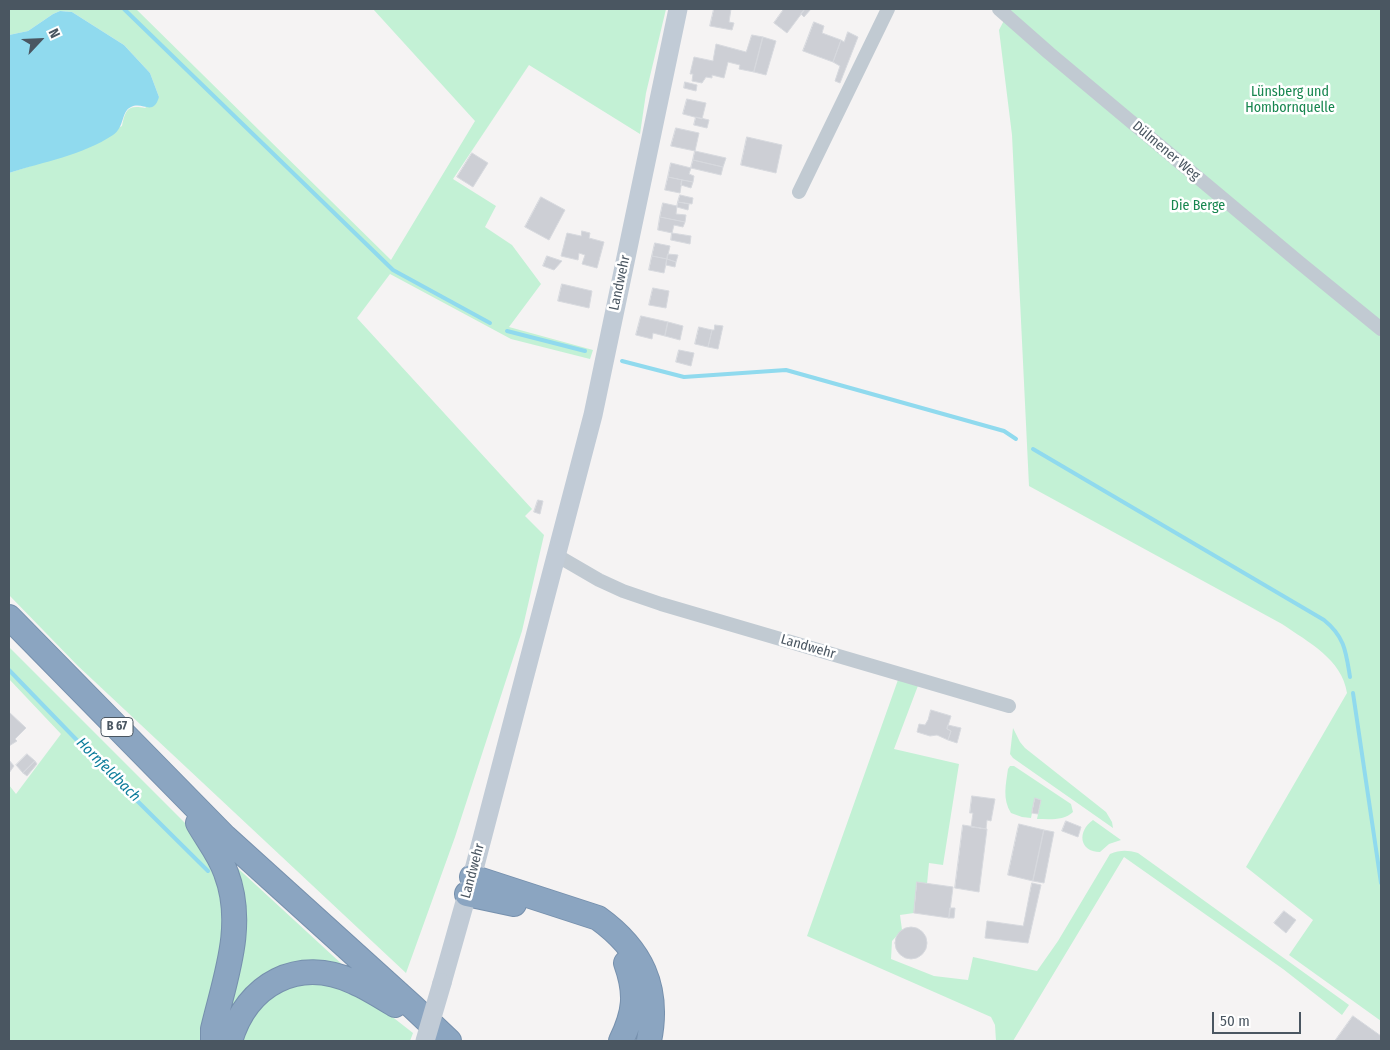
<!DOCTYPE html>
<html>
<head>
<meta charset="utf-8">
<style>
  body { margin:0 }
  #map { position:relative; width:1390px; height:1050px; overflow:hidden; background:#f5f3f3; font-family:"Fira Sans Condensed",sans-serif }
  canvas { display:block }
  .frame { position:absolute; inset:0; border:10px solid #4a5661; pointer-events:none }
  .north { position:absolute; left:15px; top:15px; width:50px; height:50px; -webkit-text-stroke:4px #fff; paint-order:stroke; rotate:65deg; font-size:14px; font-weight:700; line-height:20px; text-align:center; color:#4a5661 }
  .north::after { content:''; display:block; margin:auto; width:18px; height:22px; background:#4a5661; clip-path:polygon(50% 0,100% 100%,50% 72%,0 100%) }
  .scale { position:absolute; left:1212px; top:1012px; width:89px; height:22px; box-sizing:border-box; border:2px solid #4a5661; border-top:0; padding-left:6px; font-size:15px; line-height:18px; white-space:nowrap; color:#4a5661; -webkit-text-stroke:4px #fff; paint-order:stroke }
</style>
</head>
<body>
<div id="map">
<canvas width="1390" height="1050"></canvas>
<div class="frame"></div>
<div class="north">N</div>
<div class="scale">50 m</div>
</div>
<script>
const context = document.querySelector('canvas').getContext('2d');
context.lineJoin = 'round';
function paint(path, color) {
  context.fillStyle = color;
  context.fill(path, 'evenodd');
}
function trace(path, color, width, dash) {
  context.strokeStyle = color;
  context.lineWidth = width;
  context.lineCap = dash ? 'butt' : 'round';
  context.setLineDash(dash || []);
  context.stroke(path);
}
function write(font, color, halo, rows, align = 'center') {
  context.font = font + ' "Fira Sans Condensed",sans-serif';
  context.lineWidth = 5;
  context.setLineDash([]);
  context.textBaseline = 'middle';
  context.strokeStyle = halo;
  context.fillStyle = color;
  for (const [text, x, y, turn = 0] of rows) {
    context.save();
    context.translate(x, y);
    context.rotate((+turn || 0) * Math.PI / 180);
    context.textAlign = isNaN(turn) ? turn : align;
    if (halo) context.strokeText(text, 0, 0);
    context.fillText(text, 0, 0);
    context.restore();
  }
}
paint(new Path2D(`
  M9 9H136L391 260 475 121 373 9H666L646 93 640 134 529 65 453 179 496 206 485 227 512 245 541 284 509 327 593 350 590 359 511 339 390 274 357 318 532 509 525 516 544 535 522 631 455 837 406 973 78 666 9 595V173L46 161 122 126C125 111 127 104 145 108L159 97 150 73 124 45 72 12 60 11 53 14 28 31 9 35Z
  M1010 9H1381V1021L1289 955 1313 920 1246 867 1347 693C1342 659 1308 642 1282 624L1029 486 1012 135 999 30Z
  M9 647 192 830 228 900 208 1041H9V785L16 794 61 734 9 679Z
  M899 677 919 683 894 749 959 764 943 865 929 863 927 884 917 883 914 913 900 915 902 930 892 941 891 959 934 976 968 980 973 957 1037 971 1058 941 1110 854C1120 850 1127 850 1138 853L1349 1005 1342 1015 1283 969 1124 857 1013 1041H996L995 1025 991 1017 807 936Z
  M1013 728 1020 742 1025 748 1106 812 1112 822 1113 828 1013 758 1010 754Z
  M1010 766H1014L1071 804 1073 812C1064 821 1049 819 1037 819L1041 800 1035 798 1031 818 1022 817 1011 813C1002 799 1006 784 1008 769Z
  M1093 820 1121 840 1109 844 1100 852C1079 852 1077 831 1093 820Z
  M231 862 345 967 316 968 220 1027Z
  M292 982 337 984 381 1008 413 1033 410 1041H236L257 1001Z`), '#c3f1d5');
paint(new Path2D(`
  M60 11 72 12 124 45 150 73 159 97C153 117 143 101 131 107 121 111 125 127 113 135 83 155 43 162 9 173V35L28 31 53 14Z`), '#90daee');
trace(new Path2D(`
  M124 9 393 270 490 323
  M507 331 585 351
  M622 361 684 377 786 370 1004 431 1016 439
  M1033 449 1324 620C1345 637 1346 652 1350 677
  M9 670 98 762 208 871
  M1353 693 1381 883`), '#90daee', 4);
const building = new Path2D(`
  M714 9H731L729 22 734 23 732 30 710 26Z
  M784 9H805L787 33 774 23Z
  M805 9H811L804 17 801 14Z
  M814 22 824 26 822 33 841 40 833 62 803 51Z
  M848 32 858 37 840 83 835 81 840 66 833 62 841 40 844 42Z
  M752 35 763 37 754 72 739 69 740 65 728 62 724 78 712 75V78L706 77 702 83 692 81 693 74H690L694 57 713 61 716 44 746 52Z
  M763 37 776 41 766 75 754 72Z
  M685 82 697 85 696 91 684 88Z
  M687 99 706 103 702 119 683 114Z
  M696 117 709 120 707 128 694 125Z
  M676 128 699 133 695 151 671 146Z
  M747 137 782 145 776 173 741 165Z
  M695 151 726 158 723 167 693 160Z
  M472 153 488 163 473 187 457 177Z
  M693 160 723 167 721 175 691 168Z
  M671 163 691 168 689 174 694 176 693 182 668 177Z
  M668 177 682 180 680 193 665 190Z
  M682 180 693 182 691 188 681 185Z
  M680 195 693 198 692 204 678 202Z
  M541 197 565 210 549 240 525 227Z
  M678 202 689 204 688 210 677 207Z
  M663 203 677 206 676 214 686 215 685 222 660 217Z
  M660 217 685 222 683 227 674 225 672 233 658 230Z
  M582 231 590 233 589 238 604 242 597 268 582 264 585 255 579 253 578 260 561 256 567 233 581 236Z
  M672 233 691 236 690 244 671 240Z
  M655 243 670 246 667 259 652 256Z
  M668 254 678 255 676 262 667 259Z
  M547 256 562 261 554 270 543 266Z
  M652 256 667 259 664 273 649 270Z
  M667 259 676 262 675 267 666 265Z
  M562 284 592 291 589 308 558 301Z
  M653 288 669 291 666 308 649 305Z
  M641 316 668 322 665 336 653 333 652 339 636 335Z
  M668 322 683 326 680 340 665 336Z
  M715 325 723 326 718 349 708 347 712 330H714Z
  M699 327 712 330 708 347 695 344Z
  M679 350 694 353 691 366 676 362Z
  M538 500 543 501 540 514 534 512Z
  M931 710 951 716 947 729 951 731 948 740 937 735 930 736 917 732 919 724 925 725 928 720Z
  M9 712 26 728 15 739 17 741 9 746Z
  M948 725 961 728 957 743 948 740 951 731 947 729Z
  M27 754 35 761 23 773 16 765Z
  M9 760 14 766 9 773Z
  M35 761 37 764 27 776 23 773Z
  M972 796 995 799 991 821 987 820 986 829 971 827 973 813H970Z
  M1035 798 1041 800 1038 814 1032 813Z
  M1066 821 1081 827 1078 837 1062 831Z
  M1019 824 1044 830 1033 881 1008 875Z
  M963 825 987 829 979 892 955 888Z
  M1044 830 1054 832 1044 883 1033 881Z
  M917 882 953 887 949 918 914 913Z
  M1032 883 1041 885 1028 943 985 938 987 921 1023 926Z
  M950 908H955L954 918H949Z
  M1284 911 1296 920 1286 933 1274 923Z
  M895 943a16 16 0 1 1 32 0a16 16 0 1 1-32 0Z
  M1353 1016 1381 1036V1041H1335Z`);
paint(building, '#cdcfd5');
trace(building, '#d7d9de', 1);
const highway = new Path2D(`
  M9 617 225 837 413 1007 449 1041
  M198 823C207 839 220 855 226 873 246 925 225 978 213 1029V1041
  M472 877 598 918C641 949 660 987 649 1041
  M467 894 514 904
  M230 1041C247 984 298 956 354 982 368 988 382 997 395 1005
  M621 1041C635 1012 637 994 626 963`);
trace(highway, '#7690ad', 26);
trace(new Path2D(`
  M999 9 1049 53 1300 263 1381 329
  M799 192 888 9
  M556 555 599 580 623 591 661 604 1009 706`), '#c1cad2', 14);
trace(new Path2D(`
  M442 983 472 877 593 415 678 9`), '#c1cbd6', 19);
trace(highway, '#8ba5c1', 24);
trace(new Path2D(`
  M425 1041 442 983`), '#c1cbd6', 19);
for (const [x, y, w] of [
  [117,727,32]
]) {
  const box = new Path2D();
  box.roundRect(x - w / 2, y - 9.5, w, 19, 4);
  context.fillStyle = '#fff';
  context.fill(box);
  trace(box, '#4a5661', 1);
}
write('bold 12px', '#4a5661', null, [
  ["B 67",117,727]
]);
write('14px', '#17864f', '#fff', [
  ["Lünsberg und",1290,92],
  ["Hombornquelle",1290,108],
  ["Die Berge",1198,206]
]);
write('14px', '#4a5661', '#fff', [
  ["Dülmener Weg",1166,151,40],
  ["Landwehr",620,283,-78],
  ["Landwehr",808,647,16],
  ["Landwehr",473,871,-75]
]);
write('italic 15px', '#0c7c9b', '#fff', [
  ["Hornfeldbach",108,770,45]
]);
</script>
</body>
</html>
